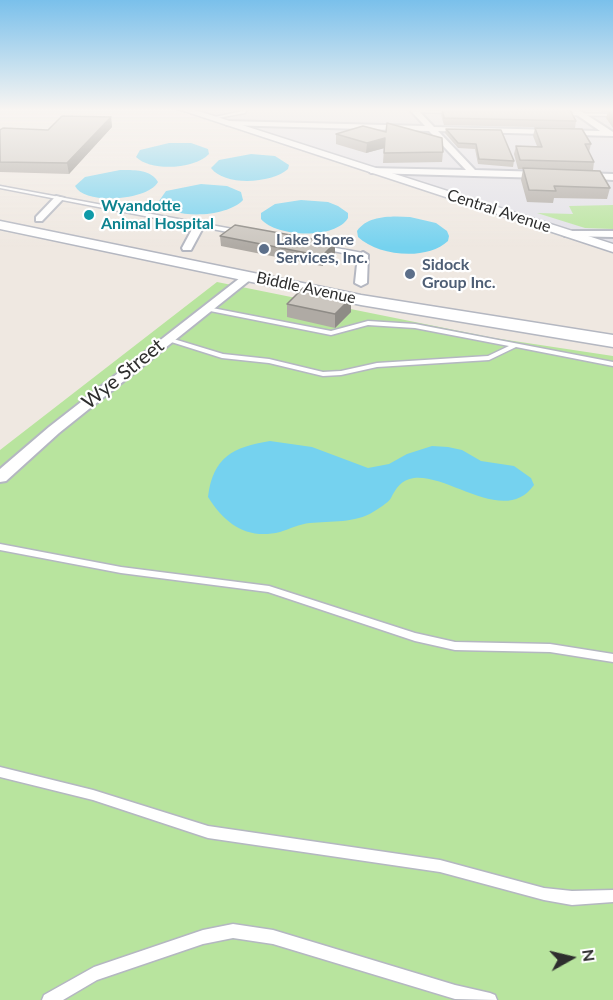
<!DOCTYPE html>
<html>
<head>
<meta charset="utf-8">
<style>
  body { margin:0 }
  #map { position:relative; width:613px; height:1000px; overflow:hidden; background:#efe8e1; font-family:Lato,sans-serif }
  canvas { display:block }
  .north { position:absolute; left:541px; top:928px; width:60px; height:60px; -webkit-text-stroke:4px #fff; paint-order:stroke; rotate:82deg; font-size:16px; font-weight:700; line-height:24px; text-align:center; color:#2e2e2e }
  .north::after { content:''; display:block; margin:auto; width:21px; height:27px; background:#2e2e2e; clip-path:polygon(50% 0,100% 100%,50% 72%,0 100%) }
</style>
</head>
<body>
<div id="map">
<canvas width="613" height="1000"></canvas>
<div class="north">N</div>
</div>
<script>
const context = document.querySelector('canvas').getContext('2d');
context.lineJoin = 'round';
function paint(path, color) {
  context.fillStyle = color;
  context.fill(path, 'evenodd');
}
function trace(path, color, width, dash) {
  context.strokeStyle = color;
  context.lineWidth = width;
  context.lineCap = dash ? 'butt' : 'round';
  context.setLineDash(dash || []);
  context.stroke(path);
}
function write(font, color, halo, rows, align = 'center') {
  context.font = font + ' Lato,sans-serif';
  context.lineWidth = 4.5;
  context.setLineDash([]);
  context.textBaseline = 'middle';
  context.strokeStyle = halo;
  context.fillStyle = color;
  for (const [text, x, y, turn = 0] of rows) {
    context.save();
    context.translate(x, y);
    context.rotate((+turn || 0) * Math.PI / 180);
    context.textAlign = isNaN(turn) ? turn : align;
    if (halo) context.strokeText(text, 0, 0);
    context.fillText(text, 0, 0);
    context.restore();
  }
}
paint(new Path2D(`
  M180 108H613V248Z`), '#e2e1e8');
paint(new Path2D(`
  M613 205V229L585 228 537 213 573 214 569 206Z
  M217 282 494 338 613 356V1000H0V450Z`), '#b8e49e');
paint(new Path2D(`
  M169 143H191L208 149 209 154C195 169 151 172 136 157L140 150Z
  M251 154 275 156 289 165 288 169C273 183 225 187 211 168L219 160Z
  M120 170C133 170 151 169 158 182 149 200 85 206 75 186L85 177Z
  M201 184 227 186 241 192 243 200C228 217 172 221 159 201L166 191Z
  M301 200 328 202 338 206 348 213V218C335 240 276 237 261 219V213L275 204Z
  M410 217 436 223 447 231 449 236 448 241C427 261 378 256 358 237L357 231C368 215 392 216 410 217Z
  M270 441 312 447 368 468 389 464 407 454 432 446 448 447 462 450 481 461 514 466 531 478 534 485C505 526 450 474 414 478 401 480 396 488 391 498 388 503 378 509 373 512 356 523 330 521 310 523 299 524 290 529 280 532 247 540 225 524 208 497 213 457 233 447 270 441Z`), '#75d2ef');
const service = new Path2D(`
  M244 108H248L245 113 212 119 210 118 243 111Z
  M414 110 451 111 453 112 451 113 415 112Z
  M561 113 613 114V116L562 115Z
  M0 186 238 230 241 232 238 234 0 188Z
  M325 246 363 253 366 255 363 257 323 249V247Z
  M207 307 331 331 368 321 415 324 613 362V366L516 347 489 360 377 367 341 375 323 376 269 363 222 358 165 340 164 339 167 337 223 354 269 359 323 372 341 371 377 363 488 356 509 346 415 328 368 325 331 335 205 310 204 309Z
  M0 544 121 567 269 586 415 633 455 642 550 644 613 654V662L550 652 455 650 415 641 268 592 121 573 0 550Z
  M0 767 93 790 208 826 440 860 544 888 572 891 613 890V902L572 905 544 900 440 872 208 838 93 800 0 777Z
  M233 924 273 930 455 985 490 993 495 995 497 1000 455 999 273 944 233 938 203 944 97 980 63 1000H42L44 995 94 967 203 930Z`);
const minor = new Path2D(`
  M408 108H416L434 127 600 131 567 108H576L613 132V136L438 131 475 170 543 172 547 175 543 178 371 173 367 170 368 168 466 170 429 131 227 125 223 123 227 121 425 126Z
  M581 173 613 174V180L578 178V174Z
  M56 196 64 198 42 221H36V217Z
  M196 222 205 224 191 250H183L182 248Z
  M561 231H613V237L565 236 560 233Z
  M363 252 368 255 367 283 361 286 355 283 358 255Z
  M245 274 255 276 59 433 6 481 0 482V469L49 427Z`);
const tertiary = new Path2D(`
  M175 108H189L613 244V252Z`);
const secondary = new Path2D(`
  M0 221 361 295 613 335V347L361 305 0 229Z`);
trace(service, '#b4b7c1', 3);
trace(minor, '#b4b7c1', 4);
trace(tertiary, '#b4b7c1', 3);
trace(secondary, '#b4b7c1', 3);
paint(service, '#fff');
paint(minor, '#fff');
paint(tertiary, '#fff');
paint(secondary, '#fff');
paint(new Path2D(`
  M440 108H539V110L576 121 575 128 444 125 441 115 442 108Z
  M600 108H613V128L606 118 608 112H602Z
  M111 117 112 127 69 174 0 172V130H48Z
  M535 128 591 144 589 152 594 162 593 170 610 188 607 199 554 198 553 203 527 202 521 180 523 169H518L514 154 516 146H537L533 136Z
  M446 129 514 161 513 167 478 164 475 149 458 148 445 133Z
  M336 134 443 152 442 162 383 163 384 148 366 153 336 144Z
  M220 236 335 254 322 266 221 246Z
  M287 304 351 312 335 328 287 317Z`), '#afaaa4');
paint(new Path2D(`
  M111 117 112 127 69 174 67 163Z
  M385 138V148L366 153 367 143Z
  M335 243V254L322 266V256Z
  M351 298V312L335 328V314Z`), '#8e8b86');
const building = new Path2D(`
  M442 108 570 110 576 121 444 118Z
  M62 116 111 117 67 163 0 162V130L3 128 48 130Z
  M387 123 442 138 443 152 384 153 385 138 367 143 336 134 363 126 386 132Z
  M535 128 582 129 591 144H585L594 162 520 160 516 146 542 147Z
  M446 129 501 130 514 161 479 159 476 144 458 143Z
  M523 168 600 171 610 188 554 186 556 191 529 190Z
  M235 225 335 243 322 256 220 236Z
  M303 288 351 298 335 314 287 304Z`);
paint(building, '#cbc6bf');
trace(building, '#8e8b86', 1.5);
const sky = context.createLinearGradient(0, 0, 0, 248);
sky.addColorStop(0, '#7ac0eb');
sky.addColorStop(0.44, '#f8f5f2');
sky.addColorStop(1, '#f8f5f200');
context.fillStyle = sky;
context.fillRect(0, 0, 613, 248);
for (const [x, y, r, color] of [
  [89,215,6,"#0f9aa8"],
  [264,249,6,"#5c6f8a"],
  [410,274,6,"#5c6f8a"]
]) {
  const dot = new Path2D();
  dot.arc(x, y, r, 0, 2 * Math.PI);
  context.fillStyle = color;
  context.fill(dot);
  trace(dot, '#fff', 2);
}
write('bold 16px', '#0d838f', '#fff', [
  ["Wyandotte",101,206],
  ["Animal Hospital",101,224]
], 'left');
write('16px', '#2e2e2e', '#fff', [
  ["Central Avenue",499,211,18],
  ["Biddle Avenue",306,288,12]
]);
write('bold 16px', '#4e5e75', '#fff', [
  ["Lake Shore",276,240],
  ["Services, Inc.",276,258],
  ["Sidock",422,265],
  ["Group Inc.",422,283]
], 'left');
write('20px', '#2e2e2e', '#fff', [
  ["Wye Street",123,374,-39]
]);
</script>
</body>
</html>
